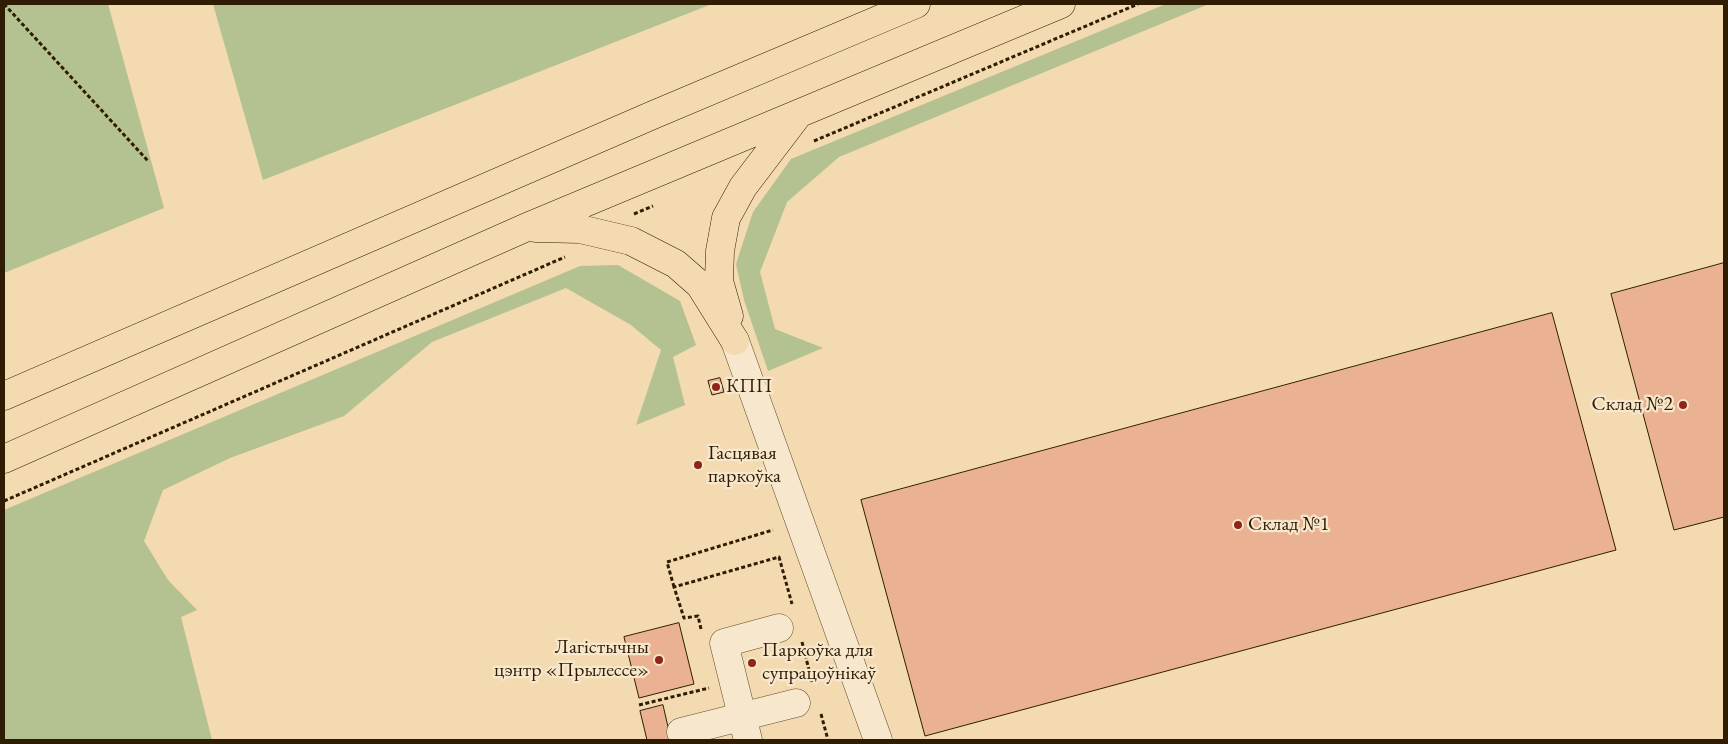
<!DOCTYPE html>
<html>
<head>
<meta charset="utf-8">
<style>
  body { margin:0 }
  #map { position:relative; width:1728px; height:744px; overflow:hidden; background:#f3dab1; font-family:"EB Garamond",serif }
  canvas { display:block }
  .frame { position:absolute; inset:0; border:5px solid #2f1d03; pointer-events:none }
</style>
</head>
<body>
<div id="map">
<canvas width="1728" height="744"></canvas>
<div class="frame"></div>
</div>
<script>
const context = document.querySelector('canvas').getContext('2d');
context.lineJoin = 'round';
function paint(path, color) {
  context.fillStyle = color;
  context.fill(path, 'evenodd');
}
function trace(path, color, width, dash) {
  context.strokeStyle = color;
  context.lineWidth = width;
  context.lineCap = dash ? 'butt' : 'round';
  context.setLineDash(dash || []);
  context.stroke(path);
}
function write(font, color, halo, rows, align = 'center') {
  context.font = font + ' "EB Garamond",serif';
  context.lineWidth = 4.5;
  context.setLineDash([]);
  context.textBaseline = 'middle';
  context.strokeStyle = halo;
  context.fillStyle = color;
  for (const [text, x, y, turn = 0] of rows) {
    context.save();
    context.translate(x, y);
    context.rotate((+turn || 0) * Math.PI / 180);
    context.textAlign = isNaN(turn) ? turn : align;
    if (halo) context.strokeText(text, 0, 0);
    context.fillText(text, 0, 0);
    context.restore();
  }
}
paint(new Path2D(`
  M4 4H108L164 208 4 273Z
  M213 4H712L263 180Z
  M1166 4H1209L839 157 787 202 760 272 775 329 823 348 768 371 744 300 736 264 753 212 791 159Z
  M618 265 680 301 696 345 673 357 685 405 636 425 661 350 631 325 566 288 432 342 344 416 230 458 163 490 144 541 168 580 197 610 181 617 212 740H4V510L580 266Z`), '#b4c191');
const building = new Path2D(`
  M1724 263V517L1674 530 1611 294Z
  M1552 313 1616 550 925 736 861 500Z
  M720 378 724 392 712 395 708 381Z
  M679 623 694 684 639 698 624 637Z
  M663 705 671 740H647L640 711Z`);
paint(building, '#eab192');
trace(building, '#2f1d03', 1);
const minor = new Path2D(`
  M735 341 878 740
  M681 732 796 703
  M748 740 724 643 779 628`);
const highway = new Path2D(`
  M536 228 580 229 631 241 676 264 700 285 735 341
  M729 316 719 281 720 251 726 218 743 187 797 116
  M4 396 653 115 916 4
  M4 459 527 227 1061 4`);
trace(minor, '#604c2e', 29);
trace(highway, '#2f1d03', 29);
trace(new Path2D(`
  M4 4 148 161
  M814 141 1138 4
  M634 214 653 206
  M4 501 565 257
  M674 587 667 562 773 530
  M701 629 698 616 684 618 674 587 779 557 792 604
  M802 642 812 682
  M639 705 709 688
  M821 714 828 740`), '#2f1d03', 3, [4, 2.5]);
trace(minor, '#f7e7cc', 28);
trace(highway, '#f3dab1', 28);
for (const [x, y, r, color] of [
  [716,387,5,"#8f2418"],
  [1683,405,5,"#8f2418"],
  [698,465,5,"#8f2418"],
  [1238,525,5,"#8f2418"],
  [659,660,5,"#8f2418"],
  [752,663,5,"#8f2418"]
]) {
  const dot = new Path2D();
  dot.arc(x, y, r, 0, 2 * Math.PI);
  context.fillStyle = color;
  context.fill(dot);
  trace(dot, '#f7e7cc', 2);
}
write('20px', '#2f1d03', '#f7e7cc', [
  ["КПП",726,387],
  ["Склад №2",1673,405,"right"],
  ["Гасцявая",708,454],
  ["паркоўка",708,477],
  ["Склад №1",1248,525],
  ["Лагістычны",649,648,"right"],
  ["цэнтр «Прылессе»",649,671,"right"],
  ["Паркоўка для",762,651],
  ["супрацоўнікаў",762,674]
], 'left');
</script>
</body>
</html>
